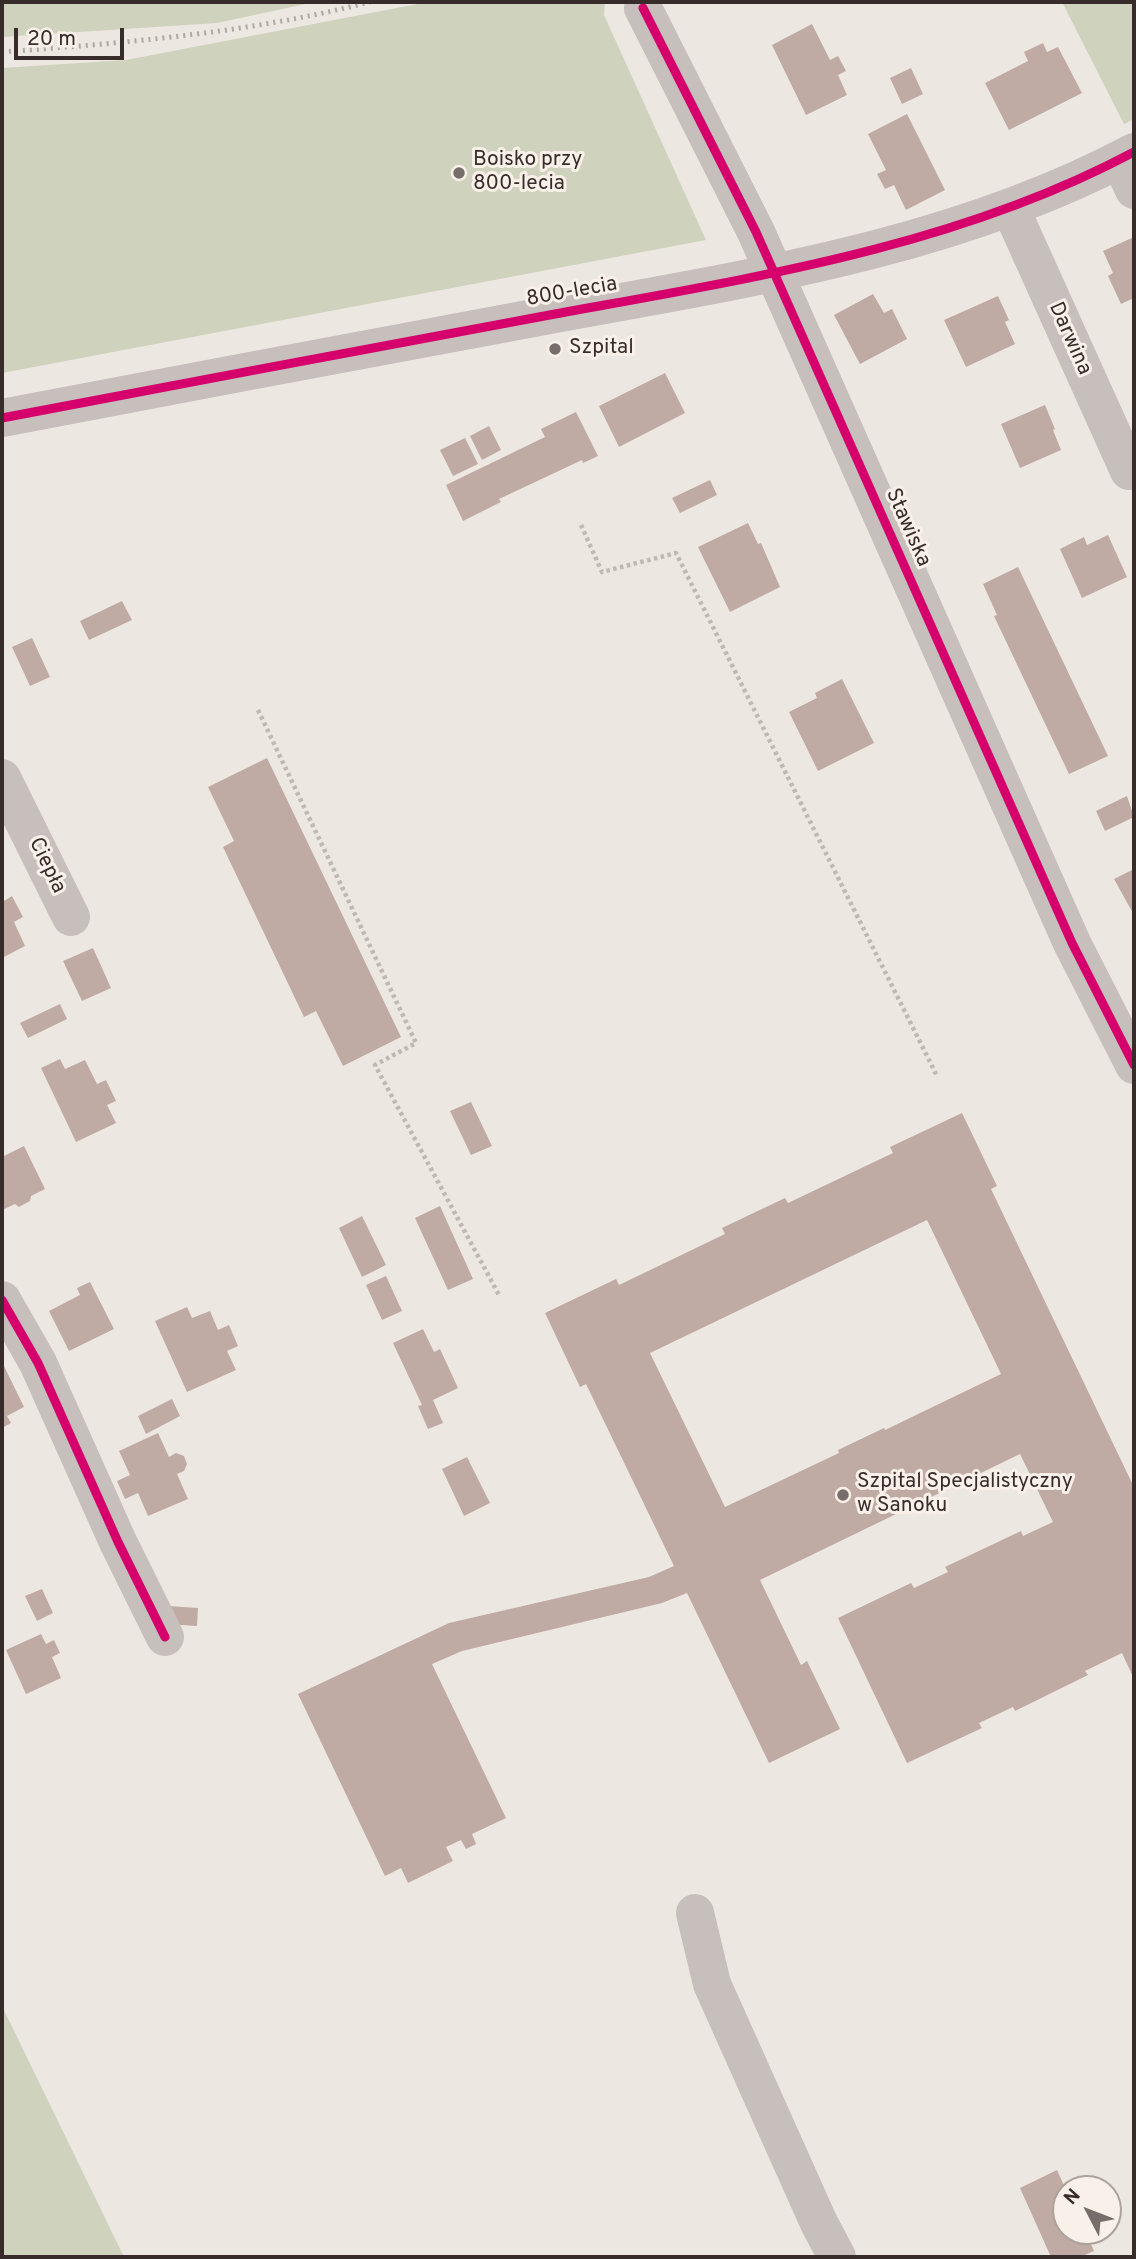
<!DOCTYPE html>
<html>
<head>
<meta charset="utf-8">
<style>
  body { margin:0 }
  #map { position:relative; width:1136px; height:2259px; overflow:hidden; background:#ede7e2; font-family:Overpass,sans-serif }
  canvas { display:block }
  .frame { position:absolute; inset:0; border:4px solid #372c29; pointer-events:none }
  .north { position:absolute; left:1052px; top:2175px; width:70px; height:70px; box-sizing:border-box; background:#f9f1e9; border:2px solid #aba29c; border-radius:50%; rotate:312deg; font-size:19px; font-weight:700; line-height:28px; text-align:center; color:#372c29 }
  .north::after { content:''; display:block; margin:auto; width:24px; height:32px; background:#776d6a; clip-path:polygon(50% 0,100% 100%,50% 72%,0 100%) }
  .scale { position:absolute; left:14px; top:28px; width:110px; height:32px; box-sizing:border-box; border:4px solid #372c29; border-top:0; padding-left:9px; font-size:21px; line-height:24px; white-space:nowrap; color:#372c29; -webkit-text-stroke:5px #f9f1e9; paint-order:stroke }
</style>
</head>
<body>
<div id="map">
<canvas width="1136" height="2259"></canvas>
<div class="frame"></div>
<div class="north">N</div>
<div class="scale">20 m</div>
</div>
<script>
const context = document.querySelector('canvas').getContext('2d');
context.lineJoin = 'round';
function paint(path, color) {
  context.fillStyle = color;
  context.fill(path, 'evenodd');
}
function trace(path, color, width, dash) {
  context.strokeStyle = color;
  context.lineWidth = width;
  context.lineCap = dash ? 'butt' : 'round';
  context.setLineDash(dash || []);
  context.stroke(path);
}
function write(font, color, halo, rows, align = 'center') {
  context.font = font + ' Overpass,sans-serif';
  context.lineWidth = 6;
  context.setLineDash([]);
  context.textBaseline = 'middle';
  context.strokeStyle = halo;
  context.fillStyle = color;
  for (const [text, x, y, turn = 0] of rows) {
    context.save();
    context.translate(x, y);
    context.rotate((+turn || 0) * Math.PI / 180);
    context.textAlign = isNaN(turn) ? turn : align;
    if (halo) context.strokeText(text, 0, 0);
    context.fillText(text, 0, 0);
    context.restore();
  }
}
paint(new Path2D(`
  M2 2H315L217 23 2 37Z
  M428 2H605L604 15 706 240 2 373V68L126 60Z
  M1062 2H1134V119L1124 124Z
  M2 2006 124 2257H2Z`), '#cfd2bc');
paint(new Path2D(`
  M812 24 830 60 838 56 846 71 838 75 847 95 806 115 772 45Z
  M1043 43 1047 52 1058 47 1082 93 1009 130 985 83 1028 61 1024 52Z
  M911 68 923 94 902 104 890 78Z
  M907 114 945 190 906 210 894 185 885 189 877 174 886 170 868 134Z
  M1134 237V298L1121 304 1108 276 1113 273 1103 251Z
  M873 294 884 313 892 309 907 339 860 364 834 315Z
  M998 296 1009 320 1005 322 1015 344 966 367 944 320Z
  M665 373 685 413 619 447 599 406Z
  M1045 405 1055 429 1053 430 1061 450 1020 468 1001 424Z
  M576 412 598 456 583 463 582 460 499 499 501 502 463 521 446 485 545 437 541 429Z
  M489 426 501 450 482 460 470 436Z
  M465 438 478 464 453 476 440 450Z
  M710 480 717 495 680 513 672 498Z
  M748 523 758 544 761 543 780 587 730 612 698 547Z
  M1108 535 1127 577 1082 598 1060 549 1084 537 1087 545Z
  M1018 567 1108 756 1069 774 994 616 997 615 983 584Z
  M122 601 132 620 89 640 80 621Z
  M32 638 50 677 30 686 12 647Z
  M842 679 874 743 818 771 789 712 817 698 815 693Z
  M267 758 401 1037 343 1066 316 1011 304 1017 223 847 234 841 208 787Z
  M1127 796 1134 817 1105 831 1096 811Z
  M1134 869V915L1114 879Z
  M12 896 23 917 14 922 25 946 2 958V897L4 901Z
  M93 948 111 988 82 1001 63 961Z
  M60 1004 67 1019 28 1038 20 1023Z
  M60 1059 65 1069 85 1060 97 1084 106 1080 116 1101 107 1105 116 1123 76 1142 41 1068Z
  M471 1102 492 1146 471 1155 450 1111Z
  M962 1113 997 1186 991 1189 1132 1483 1134 1482V1679L1122 1653 1085 1671 1088 1675 1015 1711 1013 1707 979 1723 982 1728 907 1763 838 1618 911 1583 914 1588 948 1572 945 1567 1021 1531 1023 1536 1053 1522 1020 1454 760 1580 801 1665 807 1661 840 1729 769 1763 687 1593 662 1603 462 1651 432 1664 506 1818 472 1834 476 1844 466 1849 461 1840 446 1847 453 1861 408 1883 401 1868 385 1876 298 1694 449 1623 649 1577 674 1566 586 1384 580 1387 545 1313 616 1279 619 1285 725 1234 722 1228 785 1198 788 1203 893 1153 890 1147ZM927 1220 1001 1374 885 1430 884 1428 838 1450 839 1453 725 1507 650 1353Z
  M24 1146 45 1189 31 1196 30 1201 19 1207 15 1204 2 1210V1157Z
  M440 1206 473 1279 448 1290 415 1218Z
  M362 1216 386 1265 362 1277 339 1228Z
  M386 1276 402 1311 382 1320 366 1285Z
  M90 1282 114 1329 69 1351 49 1311 80 1295 77 1288Z
  M187 1307 192 1318 210 1311 218 1330 229 1325 238 1346 227 1351 236 1370 187 1392 155 1321Z
  M423 1329 434 1352 440 1349 458 1388 433 1400 443 1423 428 1429 418 1406 422 1405 393 1343Z
  M2 1362 24 1407 7 1416 11 1423 2 1428Z
  M172 1399 180 1416 146 1434 138 1416Z
  M158 1433 169 1457 176 1453 184 1456 187 1464 184 1471 177 1474 188 1499 148 1516 138 1493 125 1499 117 1481 130 1475 119 1451Z
  M467 1457 490 1503 464 1516 442 1469Z
  M42 1589 53 1613 37 1621 25 1596Z
  M168 1606 198 1608 197 1626 167 1624Z
  M41 1634 46 1644 54 1640 60 1653 52 1657 61 1678 26 1694 6 1650Z
  M1057 2170 1066 2190V2231H1085L1094 2251 1080 2257H1051L1020 2188Z`), '#c0aaa4');
trace(new Path2D(`
  M581 525 602 572 676 553 937 1076
  M258 710 416 1043 375 1065 499 1295`), '#bfb8b3', 4.5, [3.5, 3.5]);
trace(new Path2D(`
  M643 8 756 232 1072 943 1134 1065
  M1120 159 1134 190
  M1010 207 1129 471
  M2 418C186 383 371 348 555 314 752 278 956 247 1134 152
  M2 778 71 917
  M2 1300 38 1363 118 1542 165 1637
  M695 1913 712 1984 819 2223 837 2257`), '#c6bfbb', 38);
trace(new Path2D(`
  M2 52C125 43 249 33 370 2`), '#aea8a5', 5, [2, 5]);
trace(new Path2D(`
  M643 8 756 232 1072 943 1134 1065
  M2 418C186 383 371 348 555 314 752 278 956 247 1134 152
  M2 1300 38 1363 118 1542 165 1637`), '#d6006c', 9);
for (const [x, y, r, color] of [
  [459,173,7,"#776d6a"],
  [555,349,7,"#776d6a"],
  [843,1495,7,"#776d6a"]
]) {
  const dot = new Path2D();
  dot.arc(x, y, r, 0, 2 * Math.PI);
  context.fillStyle = color;
  context.fill(dot);
  trace(dot, '#f9f1e9', 2.5);
}
write('21px', '#372c29', '#f9f1e9', [
  ["Boisko przy",473,161],
  ["800-lecia",473,185],
  ["Szpital",569,349],
  ["Szpital Specjalistyczny",857,1483],
  ["w Sanoku",857,1507]
], 'left');
write('21px', '#372c29', '#f9f1e9', [
  ["800-lecia",572,293,-10],
  ["Darwina",1069,339,66],
  ["Stawiska",907,528,66],
  ["Ciepła",46,866,64]
]);
</script>
</body>
</html>
